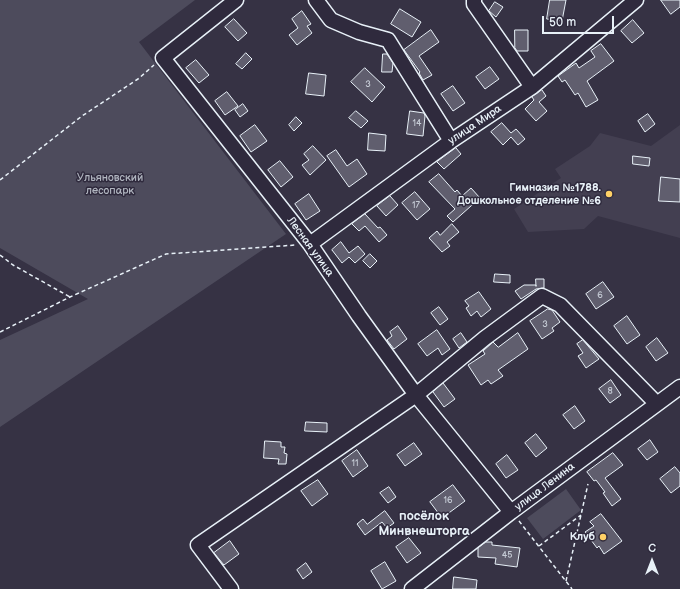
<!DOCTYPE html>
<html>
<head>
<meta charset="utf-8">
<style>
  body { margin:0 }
  #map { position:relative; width:680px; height:589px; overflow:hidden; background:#363244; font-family:"Balsamiq Sans",sans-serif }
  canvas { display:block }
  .north { position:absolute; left:632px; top:541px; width:40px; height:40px; -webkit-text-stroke:3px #2f2a3d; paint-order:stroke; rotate:0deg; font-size:11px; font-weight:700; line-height:16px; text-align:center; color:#e8f1f8 }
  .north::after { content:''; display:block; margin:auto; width:14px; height:18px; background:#e8f1f8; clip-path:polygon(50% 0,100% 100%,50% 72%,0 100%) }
  .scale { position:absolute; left:542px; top:16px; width:72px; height:18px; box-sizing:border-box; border:2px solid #e8f1f8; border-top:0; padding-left:5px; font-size:12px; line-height:14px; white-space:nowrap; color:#e8f1f8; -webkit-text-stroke:3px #2f2a3d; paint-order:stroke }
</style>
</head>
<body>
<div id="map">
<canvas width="680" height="589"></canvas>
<div class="north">С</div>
<div class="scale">50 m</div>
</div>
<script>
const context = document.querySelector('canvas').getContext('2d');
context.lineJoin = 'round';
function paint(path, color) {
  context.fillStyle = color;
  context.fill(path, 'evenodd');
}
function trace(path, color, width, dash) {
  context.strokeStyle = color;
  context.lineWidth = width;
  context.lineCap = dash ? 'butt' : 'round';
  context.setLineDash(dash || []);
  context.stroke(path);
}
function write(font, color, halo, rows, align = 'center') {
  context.font = font + ' "Balsamiq Sans",sans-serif';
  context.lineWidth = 3;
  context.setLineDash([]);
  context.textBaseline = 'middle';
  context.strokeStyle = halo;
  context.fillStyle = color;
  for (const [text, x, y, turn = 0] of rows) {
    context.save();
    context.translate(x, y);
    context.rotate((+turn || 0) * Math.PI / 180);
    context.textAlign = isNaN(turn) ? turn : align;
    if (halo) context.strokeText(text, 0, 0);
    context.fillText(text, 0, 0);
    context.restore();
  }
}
paint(new Path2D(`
  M680 125V238L598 216 584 229 528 232 514 209 561 178 555 169 590 146 600 133 651 146Z`), '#433f51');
paint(new Path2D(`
  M0 0H195L139 42 286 234 0 427V340L88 299 0 248Z
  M566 489 581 510 543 539 527 518Z`), '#4d4b5c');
const building = new Path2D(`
  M550 0H566L562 21 547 19Z
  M661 0H680V7L671 14Z
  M495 2 503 7 496 17 489 11Z
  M400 9 421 22 412 37 391 24Z
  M302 11 311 24 307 26 312 33 297 45 289 35 298 28 292 19Z
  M234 19 247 33 238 41 225 27Z
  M633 20 644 33 632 43 621 31Z
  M431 30 439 42 419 56 432 75 423 80 419 73 420 72 404 50Z
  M515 30H528V51H517L515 48Z
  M601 44 614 61 587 81 598 100 586 107 578 93 575 95 565 80 562 82 558 76 576 63 579 68 595 57 591 51Z
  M246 53 252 59 242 69 236 64Z
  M383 54H387L393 63 392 72H382Z
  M196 60 209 75 199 83 186 68Z
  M490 67 499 79 485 89 476 77Z
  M365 68 385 87 372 102 351 82Z
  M309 73 326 75 324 96 306 94Z
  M453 86 465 103 453 111 441 94Z
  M542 90 546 96 539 102 547 111 536 121 525 109 534 100 532 97Z
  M227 92 238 106 225 115 215 101Z
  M243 104 248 111 240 117 235 110Z
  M356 111 368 121 361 128 349 118Z
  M410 111 424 113 425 116 423 136 407 134Z
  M648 114 655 124 645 132 638 121Z
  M296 117 302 123 294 131 289 125Z
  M502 123 511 133 516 129 525 139 518 145 511 137 503 145 491 132Z
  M255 125 267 141 251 152 240 136Z
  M369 133 386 135 385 151 368 150Z
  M313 146 326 160 310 175 302 165 309 160 304 154Z
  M456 148 461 154 444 169 437 162Z
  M336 150 347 166 357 159 367 174 349 187 327 156Z
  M633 156 650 158 649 166 633 164Z
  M280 161 293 177 281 187 268 170Z
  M439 174 455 192 457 190 462 196 471 188 480 198 453 222 447 216 455 209 429 182Z
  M661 177 680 179V202L659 201Z
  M415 192 430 209 417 220 402 203Z
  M309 194 320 211 306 220 295 204Z
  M390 196 398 205 386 216 377 206Z
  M365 214 378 228 380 227 387 235 379 242 365 226 359 231 352 224Z
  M452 224 459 232 447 242 450 246 442 252 429 238 437 231 440 235Z
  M341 242 349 253 358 246 365 254 355 263 349 257 342 263 332 250Z
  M370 254 377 261 370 268 363 261Z
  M495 274 510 275V283L494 282Z
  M536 279H544V288L536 289 521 299 515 291 524 285H536V286Z
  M603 282 614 297 596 309 586 294Z
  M479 292 491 309 481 317 477 311 471 316 466 308 469 306 465 301Z
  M439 307 448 319 440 325 431 313Z
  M548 309 552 310 560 322 552 328 554 331 542 339 530 321Z
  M627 316 640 335 627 344 614 326Z
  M398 326 407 339 394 349 387 340 392 336 390 332Z
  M437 330 450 349 442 355 438 348 427 356 418 344Z
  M461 333 467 342 459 348 453 339Z
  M518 333 528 349 498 370 503 376 491 384 488 380 481 385 468 365 485 354 483 351 493 342 498 347Z
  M657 338 668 353 656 361 646 347Z
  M583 340 599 359 586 368 578 356 583 353 577 344Z
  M611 380 621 395 610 403 599 389Z
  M443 383 455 399 444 407 433 392Z
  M575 406 585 421 574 429 563 415Z
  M306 422 327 423V432L305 431Z
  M536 434 547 448 536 457 525 443Z
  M650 440 658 452 647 460 638 449Z
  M265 441 281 442V447H285L284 453 287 454 286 464H278L279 459 264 458Z
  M414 443 422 454 405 466 397 455Z
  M357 450 368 466 353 477 342 461Z
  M613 453 623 465 605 478 621 499 612 506 603 493 605 492 596 480 594 481 587 472Z
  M507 455 518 470 506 478 496 464Z
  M675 467 680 473V486L671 493 660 479Z
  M318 480 328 494 312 506 301 491Z
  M453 485 465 501 442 518 430 502Z
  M389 487 396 497 388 503 380 493Z
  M385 511 394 523 387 528 382 522 365 535 357 524 363 519 367 524Z
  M601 514 622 541 604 554 599 546 597 548 585 532 594 526 590 522Z
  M409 538 421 553 407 563 396 547Z
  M230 541 239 554 224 565 214 553Z
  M486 542H492V545L520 548 517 567 495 564 496 558 478 557V548Z
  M385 562 396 581 382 589 371 571Z
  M306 563 312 572 303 579 297 570Z
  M454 577 477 580 476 589H453Z`);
paint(building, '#605e6e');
trace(building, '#e8f1f8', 1);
const minor = new Path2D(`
  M236 0 163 58 310 244 359 316 416 395 511 512
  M316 0 331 20 359 32 388 40 451 141
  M474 0V4L532 87
  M310 244 451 141 532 87 636 0
  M231 589 198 545 416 395 485 338 542 296 560 305 657 404
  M412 589 511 512 680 387`);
trace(minor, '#e8f1f8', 17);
trace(new Path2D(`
  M0 180 82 116 138 79 154 65
  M0 255 13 265 70 297
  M0 332 70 297 166 254 296 245
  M519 521 572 589
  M539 546 581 515
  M566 581 588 484`), '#e8f1f8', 1.5, [4, 3]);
trace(minor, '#2f2a3d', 14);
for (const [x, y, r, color] of [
  [609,194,4,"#ffd166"],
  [603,537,4,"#ffd166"]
]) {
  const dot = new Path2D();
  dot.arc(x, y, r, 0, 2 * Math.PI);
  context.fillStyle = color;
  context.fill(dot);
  trace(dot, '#2f2a3d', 1.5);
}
write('9px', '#c6ccd6', null, [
  ["3",368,85],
  ["14",417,124],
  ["17",416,206],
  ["6",600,296],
  ["3",545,325],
  ["8",610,392],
  ["11",355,464],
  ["16",448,501],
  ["45",507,556]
]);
write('11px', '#e8f1f8', '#2f2a3d', [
  ["улица Мира",475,125,-34],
  ["Лесная улица",310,247,54],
  ["улица Ленина",545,487,-37]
]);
write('11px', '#b2b7c1', '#2f2a3d', [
  ["Ульяновский",110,178],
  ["лесопарк",110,191]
]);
write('bold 11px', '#e8f1f8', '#2f2a3d', [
  ["Гимназия №1788.",601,188],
  ["Дошкольное отделение №6",601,201],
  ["Клуб",595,537]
], 'right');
write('bold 13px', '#e8f1f8', '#2f2a3d', [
  ["посёлок",424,517],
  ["Минвнешторга",424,532]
]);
</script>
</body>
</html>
